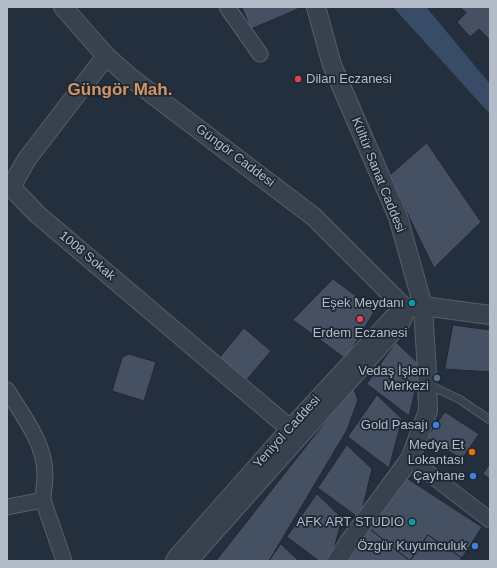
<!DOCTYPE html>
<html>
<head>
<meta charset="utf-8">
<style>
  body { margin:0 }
  #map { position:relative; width:497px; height:568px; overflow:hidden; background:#242f3e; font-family:Arial,sans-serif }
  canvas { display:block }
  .frame { position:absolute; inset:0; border:8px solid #b4bcc9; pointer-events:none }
</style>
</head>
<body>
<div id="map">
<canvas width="497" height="568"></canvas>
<div class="frame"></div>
</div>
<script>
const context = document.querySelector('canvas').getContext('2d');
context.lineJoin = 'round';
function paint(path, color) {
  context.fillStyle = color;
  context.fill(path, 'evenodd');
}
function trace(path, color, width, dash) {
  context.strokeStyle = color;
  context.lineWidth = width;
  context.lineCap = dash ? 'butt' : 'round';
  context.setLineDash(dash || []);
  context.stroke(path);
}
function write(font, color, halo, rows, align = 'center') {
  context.font = font + ' Arial,sans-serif';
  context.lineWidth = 3.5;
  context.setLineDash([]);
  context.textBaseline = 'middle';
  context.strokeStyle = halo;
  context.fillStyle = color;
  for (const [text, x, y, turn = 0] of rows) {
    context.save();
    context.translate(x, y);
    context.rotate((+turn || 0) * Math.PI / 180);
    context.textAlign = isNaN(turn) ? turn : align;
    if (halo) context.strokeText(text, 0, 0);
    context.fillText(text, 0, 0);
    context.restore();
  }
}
paint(new Path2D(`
  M393 7H426L490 84V114Z`), '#394c67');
const building = new Path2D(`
  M242 7H297L298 9 251 29Z
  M460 7H490V40L479 29 470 37 457 22 466 13Z
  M427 143 481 222 434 268 389 176Z
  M333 279 375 310 346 359 293 320Z
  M453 325 490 330V372L445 369Z
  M244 328 271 351 244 383 217 361Z
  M396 342 421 366 409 416 367 384Z
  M129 354 156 362 144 401 112 391 122 358Z
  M353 387 358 400 347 430 269 561H216Z
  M377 395 402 419 389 468 348 437Z
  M445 412 479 434 462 459 427 438Z
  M347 445 372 469 360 519 318 488Z
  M490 464V479L483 474Z
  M402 475 482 527 462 558 428 535 410 561 370 529Z
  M317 494 342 518 331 561H319L287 537Z
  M370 529 410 561H348Z
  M428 535 462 558 459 561H410Z
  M281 544 299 561H269Z`);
paint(building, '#455162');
trace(building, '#1f2835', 1);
const service = new Path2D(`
  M429 385 459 399 490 420`);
const minor = new Path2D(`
  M227 7 260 54
  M7 390C23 416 45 443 45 475 45 484 43 492 43 500
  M410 459 490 520
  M7 507 43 500 64 561
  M173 561 177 555 289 428 392 317 399 310 405 308 406 313 402 323 190 561`);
const tertiary = new Path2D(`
  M63 7 106 56 131 78 314 217 405 308 423 306 490 315
  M316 7 332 65 398 217 423 306 427 374 428 411 410 459 349 542 337 561
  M106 56 27 159 11 187 37 214 289 428`);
trace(service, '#565f6c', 9);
trace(minor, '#565f6c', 17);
trace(tertiary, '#565f6c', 20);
trace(service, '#38414e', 7);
trace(minor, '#38414e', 15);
trace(tertiary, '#38414e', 18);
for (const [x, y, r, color] of [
  [298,79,4,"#e0444e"],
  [412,303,4,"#0f9aa8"],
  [360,319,4,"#e0444e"],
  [437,378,4,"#5c6f8a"],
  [436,425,4,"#3f7fe0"],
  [472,452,4,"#e8710a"],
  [473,476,4,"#3f7fe0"],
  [412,522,4,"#0f9aa8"],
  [475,546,4,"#3f7fe0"]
]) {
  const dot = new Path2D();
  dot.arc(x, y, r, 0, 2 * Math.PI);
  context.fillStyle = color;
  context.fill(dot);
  trace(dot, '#1d2633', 1.5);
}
write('13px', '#b4bcc9', '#1d2633', [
  ["Dilan Eczanesi",306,79,"left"],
  ["Eşek Meydanı",404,303],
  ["Erdem Eczanesi",360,333,"center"],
  ["Vedaş İşlem",429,371],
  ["Merkezi",429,386],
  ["Gold Pasajı",428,425],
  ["Medya Et",464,445],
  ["Lokantası",464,460],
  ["Çayhane",465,476],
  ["AFK ART STUDIO",404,522],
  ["Özgür Kuyumculuk",467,546]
], 'right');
write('13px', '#b4bcc9', '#1d2633', [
  ["Güngör Caddesi",235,156,37],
  ["Kültür Sanat Caddesi",378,175,68],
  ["1008 Sokak",87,256,40],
  ["Yeniyol Caddesi",287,432,-48]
]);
write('bold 17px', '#d59563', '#1d2633', [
  ["Güngör Mah.",120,90]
]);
</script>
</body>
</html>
